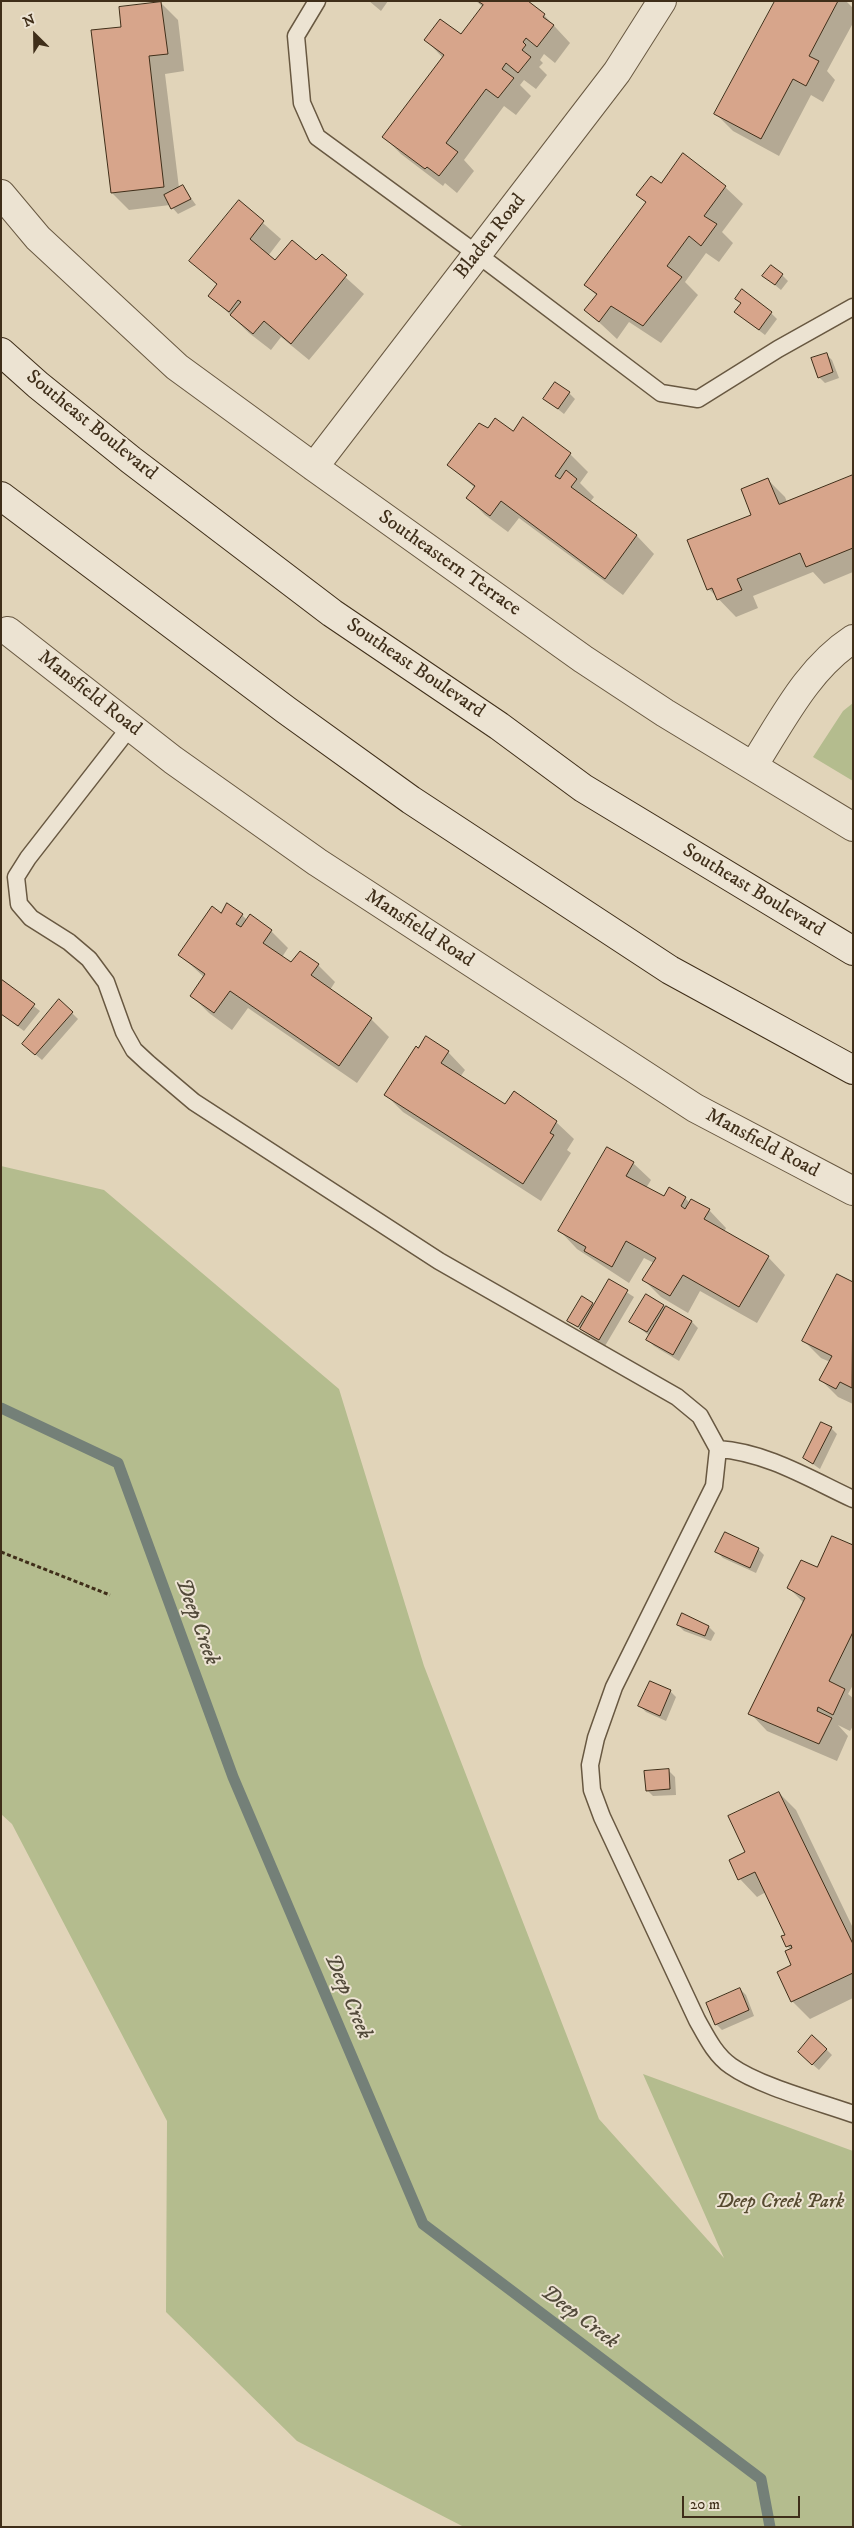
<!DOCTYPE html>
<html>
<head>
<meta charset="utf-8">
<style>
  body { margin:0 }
  #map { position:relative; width:854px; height:2528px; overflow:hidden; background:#e1d4b9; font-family:"IM FELL DW Pica",serif }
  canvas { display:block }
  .frame { position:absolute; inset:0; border:2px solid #3f2e19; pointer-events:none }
  .north { position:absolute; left:10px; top:10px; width:50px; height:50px; -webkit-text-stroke:4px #ece3d2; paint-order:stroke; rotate:337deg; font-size:14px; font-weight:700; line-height:20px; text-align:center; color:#3f2e19 }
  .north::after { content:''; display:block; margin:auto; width:18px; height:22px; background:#3f2e19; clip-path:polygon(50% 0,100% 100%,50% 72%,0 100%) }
  .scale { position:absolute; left:682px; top:2496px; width:118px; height:22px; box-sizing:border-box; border:2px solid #3f2e19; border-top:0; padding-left:6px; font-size:15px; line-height:18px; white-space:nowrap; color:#3f2e19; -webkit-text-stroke:4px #ece3d2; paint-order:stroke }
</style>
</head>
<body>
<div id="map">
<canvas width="854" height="2528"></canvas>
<div class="frame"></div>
<div class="north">N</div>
<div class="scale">20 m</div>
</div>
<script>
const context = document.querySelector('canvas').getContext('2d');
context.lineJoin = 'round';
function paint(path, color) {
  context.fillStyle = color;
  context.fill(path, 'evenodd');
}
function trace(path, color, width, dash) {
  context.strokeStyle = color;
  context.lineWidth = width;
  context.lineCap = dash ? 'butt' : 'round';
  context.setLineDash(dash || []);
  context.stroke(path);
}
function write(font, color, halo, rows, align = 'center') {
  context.font = font + ' "IM FELL DW Pica",serif';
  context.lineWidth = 4;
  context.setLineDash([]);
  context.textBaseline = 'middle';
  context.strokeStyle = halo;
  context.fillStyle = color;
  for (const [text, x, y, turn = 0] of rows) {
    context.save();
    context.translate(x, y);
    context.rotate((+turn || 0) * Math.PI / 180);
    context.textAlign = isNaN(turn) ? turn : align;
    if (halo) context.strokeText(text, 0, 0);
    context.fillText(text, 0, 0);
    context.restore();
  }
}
paint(new Path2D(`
  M853 703V781L813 757 843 711Z
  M1 1166 104 1190 339 1389 424 1666 599 2119 724 2258 643 2074 853 2151V2527H464L297 2441 166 2312 167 2121 12 1824 1 1814Z`), '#b4bc8e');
paint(new Path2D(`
  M369 1H388L381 11Z
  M476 1H526L544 15 570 43 555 63 544 54 540 60 543 63 539 67 547 75 536 89 524 80 520 85 531 96 516 115 504 106 464 160 474 171 457 193 445 183 443 186 401 154 384 137 443 58 426 40 461 36 483 7Z
  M776 1H846L853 8V23L827 71 835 80 823 102 811 95 779 156 733 131 715 113Z
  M161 3 178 20 184 71 165 74 179 188 183 187 196 205 178 214 170 205 129 210 112 193Z
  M683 155 725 187 743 204 722 232 733 243 719 262 706 253 685 282 698 295 661 343 629 322 617 339 586 310 597 296 586 285 646 203 638 195 661 185Z
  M239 202 281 239 268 256 275 261 316 262 322 256 364 294 309 360 281 337 271 350 249 333 210 295 217 285 191 261Z
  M782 275 788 281 781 290 764 276Z
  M737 299 771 313 777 319 765 335 735 312 742 304Z
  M826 354 832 360 839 378 825 383 819 377Z
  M569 393 575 399 564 414 545 399Z
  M523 419 570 454 588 472 580 483 594 497 590 502 637 536 654 554 623 595 519 518 508 532 485 515 468 498 475 488 449 465 488 430 513 433Z
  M853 477V572L824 584 813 572 753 596 758 608 736 617 709 589 753 515 768 480 785 497 787 502Z
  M221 914 242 915 247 920 271 931 288 948 282 957 292 964 318 965 335 982 330 990 371 1019 389 1037 357 1083 248 1008 232 1030 209 1013 192 996 204 977 180 955Z
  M1 981 40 1011 24 1031 1 1014Z
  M60 1001 78 1019 42 1060 29 1049Z
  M448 1052 465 1070 460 1077 506 1106 556 1122 574 1139 567 1150 571 1153 541 1201 403 1112 386 1095Z
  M633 1163 651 1180 646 1188 664 1198H685L690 1203 709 1210 726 1228 724 1232 768 1257 785 1275 757 1323 700 1291 688 1313 661 1297 644 1280 654 1263 644 1258 629 1283 577 1249 560 1231Z
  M609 1281 634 1297 605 1346 568 1321 592 1304 595 1306Z
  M853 1283V1404L838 1397 821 1380 830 1362 821 1358 804 1341Z
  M646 1295 692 1322 698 1328 679 1361 654 1346 648 1340 650 1336 631 1322Z
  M831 1428 837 1434 820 1469 804 1458Z
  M853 1547V1685L848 1694 853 1698V1726L850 1731 838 1725 848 1736 837 1761 767 1731 750 1713 804 1603 789 1588Z
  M758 1549 764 1555 756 1573 723 1558 717 1552Z
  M683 1615 709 1627 715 1633 711 1641 684 1631 678 1625Z
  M670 1691 676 1697 666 1721 646 1712 640 1706Z
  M668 1770 675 1777 676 1795 653 1796 647 1790Z
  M779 1793 796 1810 853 1928V1998L810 2019 792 2001 778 1972 793 1966 791 1950 787 1946 786 1935 766 1892 757 1897 740 1879 731 1861 747 1852Z
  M740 1989 746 1995 754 2016 722 2030 716 2024Z
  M826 2049 832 2055 819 2070 805 2058Z`), '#0003');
trace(new Path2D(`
  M1 1408 118 1463 233 1777 423 2224 761 2479 770 2527`), '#748078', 11);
const building = new Path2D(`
  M478 1H528L545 14 543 17 554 25 537 47 526 38 523 42 526 45 522 50 531 57 518 73 506 63 502 69 514 78 498 98 486 89 446 143 458 152 439 176 427 167 425 169 382 137 444 55 424 40 440 19 461 34 483 5Z
  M775 1H838L809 56 819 61 806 86 793 79 761 139 714 114Z
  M161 2 168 54 149 56 164 187 111 193 91 30 121 27 119 7Z
  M683 153 726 186 704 216 717 224 701 246 689 236 667 266 682 277 643 326 611 306 599 322 584 310 597 294 584 285 646 202 636 195 651 176 661 183Z
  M183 185 191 199 171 209 164 195Z
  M239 200 264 221 250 239 275 260 292 240 316 260 322 254 347 275 291 344 264 321 253 334 230 315 241 302 238 300 229 312 208 296 217 284 189 261Z
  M771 265 783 274 775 285 762 276Z
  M742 289 772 312 759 330 734 312 741 303 735 299Z
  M827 353 833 372 818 378 811 358Z
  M555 382 570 392 558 409 543 399Z
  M523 417 571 453 555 476 560 479 566 470 577 479 571 487 637 535 605 579 501 501 490 516 466 498 475 486 447 465 479 423 488 428 495 418 513 431Z
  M853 475V548L806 567 800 553 737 579 742 590 717 600 712 588 707 590 687 540 751 515 741 489 768 478 779 504Z
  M227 903 243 914 236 924 241 927 250 914 272 930 263 943 291 962 300 951 319 964 311 975 372 1018 339 1066 230 991 214 1013 190 996 205 974 178 955 212 906 221 913Z
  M1 979 35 1004 18 1026 1 1014Z
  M59 999 73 1012 35 1055 22 1044Z
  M426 1036 449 1051 441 1063 505 1104 514 1091 557 1121 550 1133 554 1135 523 1184 384 1095 416 1046 418 1048Z
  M607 1147 634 1162 626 1176 664 1196 669 1187 686 1197 681 1206 685 1209 691 1199 710 1209 704 1219 769 1256 739 1307 683 1275 670 1296 642 1280 656 1258 626 1241 612 1267 584 1251 586 1247 558 1231Z
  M837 1274 853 1282 852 1388 840 1382 836 1389 819 1380 832 1356 802 1341Z
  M609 1279 628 1290 599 1340 580 1329Z
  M646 1294 664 1305 647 1332 629 1322Z
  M582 1296 593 1303 578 1327 567 1321Z
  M666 1306 692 1321 673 1355 646 1340Z
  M821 1422 832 1427 813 1464 803 1458Z
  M725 1532 759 1548 750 1568 715 1552Z
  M832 1536 853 1545V1632L829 1681 845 1689 833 1715 818 1707 817 1711 832 1718 819 1744 748 1714 805 1598 787 1588 801 1560 817 1567Z
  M682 1613 709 1626 705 1636 677 1625Z
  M650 1681 671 1690 660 1716 638 1706Z
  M669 1769 670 1789 646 1791 644 1771Z
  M779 1792 853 1944V1973L791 2002 777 1972 791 1965 785 1951 792 1948 791 1945 786 1947 781 1936 785 1935 755 1872 738 1880 729 1860 745 1852 728 1816Z
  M740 1988 749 2010 715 2025 706 2003Z
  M812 2035 827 2049 812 2065 798 2052Z`);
paint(building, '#d7a58b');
trace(building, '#3f2e19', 1);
const lane = new Path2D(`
  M317 1 296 36 302 103 317 137 477 254 661 393 698 399 778 349 853 307
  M130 727 28 858 16 877 19 904 31 918 69 942 89 959 106 982 124 1032 134 1050 148 1063 194 1102 439 1261 677 1397 700 1416 718 1449 714 1486 614 1687 596 1738 590 1765 592 1790 602 1817 697 2020C706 2036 715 2055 731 2066 759 2086 819 2102 853 2114
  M718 1449C766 1452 810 1479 853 1499`);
const street = new Path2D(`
  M1 194 38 238 177 367 314 467 583 659 665 713 853 827
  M314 467 617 72 662 1
  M8 631 173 760 317 862 695 1108 853 1191
  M753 766C782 721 807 669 853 639`);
const secondary = new Path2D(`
  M1 352 38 385 131 460 332 613 499 726 583 788 853 951
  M1 496 286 710 411 800 670 970 853 1070`);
trace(lane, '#685841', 19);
trace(street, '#685841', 30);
trace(secondary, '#3f2e19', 30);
trace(new Path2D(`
  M1 1552 110 1595`), '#3f2e19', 3, [4, 2.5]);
trace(lane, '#ece3d2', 16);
trace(street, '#ece3d2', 28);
trace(secondary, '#ece3d2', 28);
write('20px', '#3f2e19', '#ece3d2', [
  ["Bladen Road",491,237,-52],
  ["Southeast Boulevard",91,426,39],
  ["Southeastern Terrace",449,564,35],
  ["Southeast Boulevard",415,669,34],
  ["Mansfield Road",89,694,38],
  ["Southeast Boulevard",753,891,31],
  ["Mansfield Road",419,929,33],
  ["Mansfield Road",762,1144,28]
]);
write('italic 20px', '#564a30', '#ece3d2', [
  ["Deep Creek Park",780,2203]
]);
write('italic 21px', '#514939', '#ece3d2', [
  ["Deep Creek",196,1622,70],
  ["Deep Creek",347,1997,67],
  ["Deep Creek",579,2318,37]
]);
</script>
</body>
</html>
